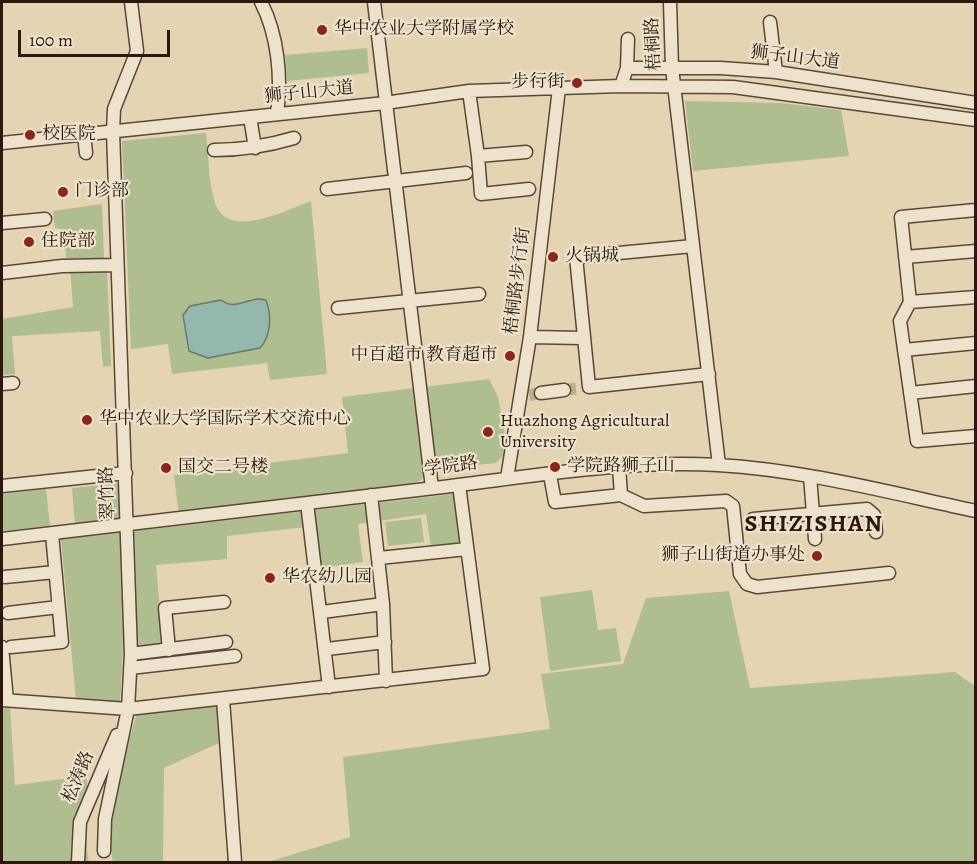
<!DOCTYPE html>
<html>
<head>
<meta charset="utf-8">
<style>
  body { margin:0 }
  #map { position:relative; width:977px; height:864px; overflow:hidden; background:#e4d4b1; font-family:Alegreya,serif }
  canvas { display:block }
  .frame { position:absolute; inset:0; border:3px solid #2d180d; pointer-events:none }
  .scale { position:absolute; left:18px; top:30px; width:152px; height:27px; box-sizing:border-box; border:3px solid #2d180d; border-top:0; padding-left:8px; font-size:18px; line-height:21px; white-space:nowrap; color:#2d180d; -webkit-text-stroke:4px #ede3cc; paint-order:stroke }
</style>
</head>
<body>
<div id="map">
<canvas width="977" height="864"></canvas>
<div class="frame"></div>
<div class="scale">100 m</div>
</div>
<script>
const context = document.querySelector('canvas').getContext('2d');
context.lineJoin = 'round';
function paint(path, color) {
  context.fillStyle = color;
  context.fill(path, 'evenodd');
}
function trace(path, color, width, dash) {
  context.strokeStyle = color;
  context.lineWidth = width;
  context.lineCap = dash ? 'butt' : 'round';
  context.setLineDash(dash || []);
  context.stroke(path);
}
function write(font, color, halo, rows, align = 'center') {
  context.font = font + ' Alegreya,"Noto Serif SC",serif';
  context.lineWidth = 4.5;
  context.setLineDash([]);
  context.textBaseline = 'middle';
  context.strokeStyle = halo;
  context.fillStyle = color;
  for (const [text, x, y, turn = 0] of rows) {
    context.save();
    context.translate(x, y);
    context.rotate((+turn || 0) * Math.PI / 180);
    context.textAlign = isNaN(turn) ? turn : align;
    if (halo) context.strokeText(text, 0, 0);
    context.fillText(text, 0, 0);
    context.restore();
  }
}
paint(new Path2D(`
  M367 48 369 73 287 81 285 55Z
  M685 101 780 103 841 110 849 156 693 171Z
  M206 133C209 155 208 182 215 203 228 241 286 210 311 201L327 374 270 380 267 363 172 374 168 344 131 349 122 141Z
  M102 204 104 259 66 258 64 230 55 228 53 211Z
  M70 268 107 269 111 366 103 367 100 331 12 336 15 374 2 375V319L73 307Z
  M489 379 498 397 508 451 496 463 438 469 409 487 179 516 174 475 348 453 342 397Z
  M122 483V521L75 526 72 488Z
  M46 489 50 526 2 531V494Z
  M454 494 460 545 431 548 426 514 358 524 363 562 320 568 315 526 227 536V559L156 565 163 644 137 646 134 531Z
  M421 518 424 542 388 546 385 522Z
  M121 533 123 649 120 703 76 701 61 539Z
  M592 590 598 630 616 628 621 661 550 671 540 597Z
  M729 591 750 688 955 672 975 686V862H268L350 837 343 757 550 729 541 674 623 664 646 598Z
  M217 701 219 743 164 768 163 862H113L108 831 115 790 138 709Z
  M10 707 15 785 87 776V850L89 862H2V708Z`), '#afbe8f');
const water = new Path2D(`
  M259 299 266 300C272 316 271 336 260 348L208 358 189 351 183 315 190 306 221 300C234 310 245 300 259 299Z`);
paint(water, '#95b8ae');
trace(water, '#6b786e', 1.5);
trace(new Path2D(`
  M564 390 581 388
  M529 395 541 393`), '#bfae90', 12, [12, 6]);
const minor = new Path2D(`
  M261 2C278 35 282 78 277 114
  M374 2 432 488
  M670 2 672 68 719 465
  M770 22 776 72
  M627 68H721L776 72 976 103
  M621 86 627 68 628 39
  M469 91 478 156 526 152
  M250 117 255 148
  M84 134 86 153
  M2 143 385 103 469 91 621 86 733 87 976 120
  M214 150C242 150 267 146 294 138
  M478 156 481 194 529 189
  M327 189 466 173
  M976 210 901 217 910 302 900 321 917 441 976 436
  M2 223 45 219
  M693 246 576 257 589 387 709 374
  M905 257 976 251
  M2 273 62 266 117 265
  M910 302 976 297
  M338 308 479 294
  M530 337 583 338
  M904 350 976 343
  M2 384 13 383
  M541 393 564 390
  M910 393 976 386
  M550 475 555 502 621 495 619 467
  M810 476 815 539
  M507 478 530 337 559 88
  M2 486 126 473
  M371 495 383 604 386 681
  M621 495 644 506 726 501 733 506 740 574 747 584 757 587 889 573
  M307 503 329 687
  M753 519 867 509 874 515 876 532
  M2 539C149 522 296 504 443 487 534 476 627 460 718 465 805 470 891 493 976 511
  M379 558 467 549
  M5 577 55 572
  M322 612 383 604
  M8 613 58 607
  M2 647 7 700
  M11 647 62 642 52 534
  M327 649 385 642
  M169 650 165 608 224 602
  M131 654 226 642
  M130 668 235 656
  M223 699 235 862
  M2 700 128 709 483 669 459 485
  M104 851 105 819 128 709 131 654 113 131 114 109 137 51 131 2
  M78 862 80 822 117 735`);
trace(minor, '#5b4736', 15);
trace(minor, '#ede3cc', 12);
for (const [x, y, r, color] of [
  [322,30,6,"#8f2418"],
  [577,83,6,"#8f2418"],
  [30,135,6,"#8f2418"],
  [63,192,6,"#8f2418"],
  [29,242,6,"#8f2418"],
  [553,257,6,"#8f2418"],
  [510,356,6,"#8f2418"],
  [87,420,6,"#8f2418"],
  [488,432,6,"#8f2418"],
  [555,467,6,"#8f2418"],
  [166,468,6,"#8f2418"],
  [817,556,6,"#8f2418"],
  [270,578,6,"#8f2418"]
]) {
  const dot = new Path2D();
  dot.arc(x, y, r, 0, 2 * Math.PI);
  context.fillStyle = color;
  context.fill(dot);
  trace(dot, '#ede3cc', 2);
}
write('18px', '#2d180d', '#ede3cc', [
  ["华中农业大学附属学校",334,30],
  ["步行街",565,83,"right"],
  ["校医院",42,135],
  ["门诊部",75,192],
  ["住院部",41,242],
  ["火锅城",565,257],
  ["中百超市 教育超市",498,356,"right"],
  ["华中农业大学国际学术交流中心",99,420],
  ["Huazhong Agricultural",500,422],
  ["University",500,443],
  ["学院路狮子山",567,467],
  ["国交二号楼",178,468],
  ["狮子山街道办事处",805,556,"right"],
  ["华农幼儿园",282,578]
], 'left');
write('18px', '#2d180d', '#ede3cc', [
  ["梧桐路",654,44,-93],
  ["狮子山大道",795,58,7],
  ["狮子山大道",309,93,-6],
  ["梧桐路步行街",518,281,-83],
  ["学院路",451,467,-7],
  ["翠竹路",108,493,-92],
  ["松涛路",79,777,-67]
]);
context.letterSpacing = '1.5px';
write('bold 24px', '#2d180d', '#ede3cc', [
  ["SHIZISHAN",814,525]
]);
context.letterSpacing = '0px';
</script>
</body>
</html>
